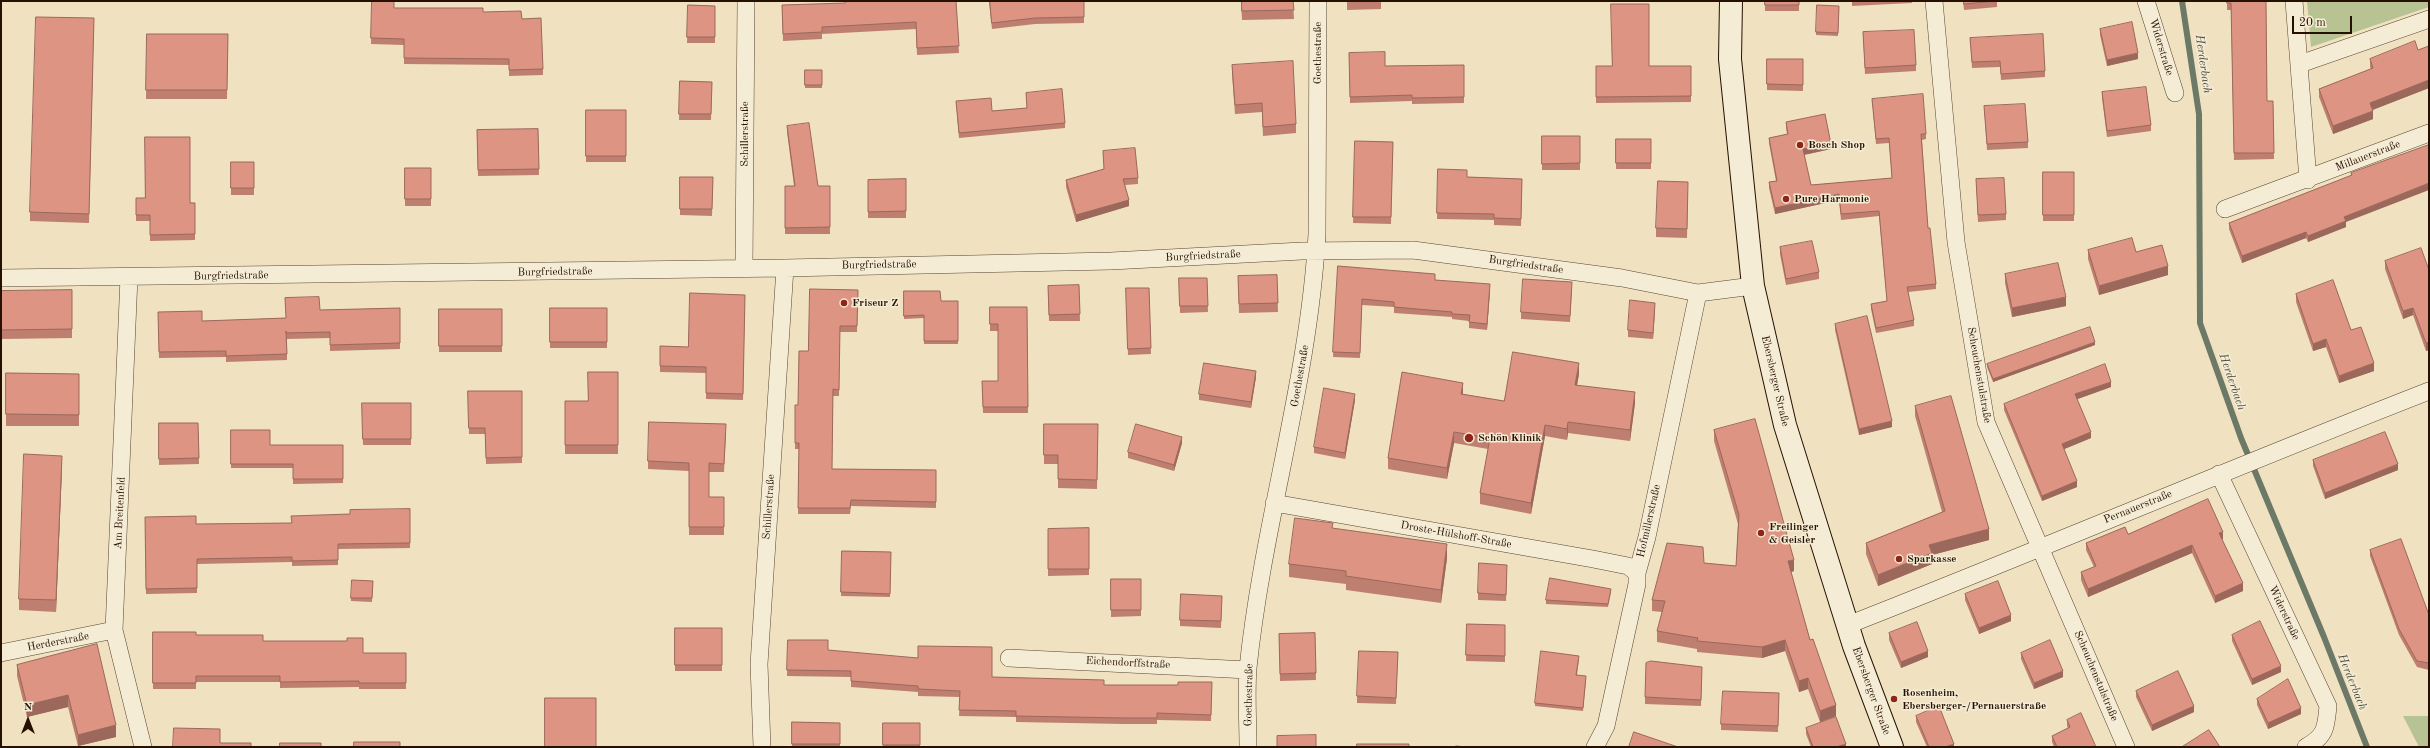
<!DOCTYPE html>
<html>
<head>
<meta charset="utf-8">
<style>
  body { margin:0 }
  #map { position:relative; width:2430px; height:748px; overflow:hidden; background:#f0e1c0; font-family:"Old Standard TT",serif }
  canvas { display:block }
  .frame { position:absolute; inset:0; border:2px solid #261100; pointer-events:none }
  .north { position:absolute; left:8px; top:700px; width:40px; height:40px; -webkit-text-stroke:3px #f5ecd6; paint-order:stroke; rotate:0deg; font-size:11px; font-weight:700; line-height:16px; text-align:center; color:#261100 }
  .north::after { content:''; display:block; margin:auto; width:14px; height:18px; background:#261100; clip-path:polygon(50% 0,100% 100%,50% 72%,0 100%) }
  .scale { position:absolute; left:2292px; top:16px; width:60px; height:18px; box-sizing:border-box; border:2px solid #261100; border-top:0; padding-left:5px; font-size:12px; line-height:14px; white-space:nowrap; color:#261100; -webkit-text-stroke:3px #f5ecd6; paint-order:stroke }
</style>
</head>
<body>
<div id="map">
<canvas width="2430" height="748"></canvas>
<div class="frame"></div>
<div class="north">N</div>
<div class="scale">20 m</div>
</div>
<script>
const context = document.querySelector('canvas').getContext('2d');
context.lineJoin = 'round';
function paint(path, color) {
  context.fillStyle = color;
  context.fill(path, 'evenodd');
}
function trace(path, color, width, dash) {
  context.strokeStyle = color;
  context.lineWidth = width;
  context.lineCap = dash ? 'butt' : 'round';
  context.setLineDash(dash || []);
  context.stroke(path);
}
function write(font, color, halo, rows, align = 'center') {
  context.font = font + ' "Old Standard TT",serif';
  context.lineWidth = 3;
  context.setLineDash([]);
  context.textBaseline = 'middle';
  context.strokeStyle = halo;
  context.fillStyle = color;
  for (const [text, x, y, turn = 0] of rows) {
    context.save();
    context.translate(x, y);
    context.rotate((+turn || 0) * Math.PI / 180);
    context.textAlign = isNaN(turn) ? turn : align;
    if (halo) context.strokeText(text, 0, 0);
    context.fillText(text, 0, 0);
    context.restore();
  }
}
paint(new Path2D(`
  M2307 1H2429V7L2311 47Z
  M2403 716H2429V747H2419Z`), '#b8c393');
trace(new Path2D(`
  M2182 1 2199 114 2200 323 2241 438 2324 637 2367 747`), '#6c7967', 6);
const street = new Path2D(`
  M1934 1 1956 242 1986 422 2126 747
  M2146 1 2175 93
  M2294 1 2308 180
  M2300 64 2429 19
  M2225 209 2429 133
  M744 267 746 1
  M129 277 114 630 143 747
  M1 278 785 268 1111 261 1302 251 1413 250 1622 278 1698 293 1753 286
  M2219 474 2328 706C2326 727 2326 736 2306 747
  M1274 503 1593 559 1628 566 1637 573
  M1848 625C2042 549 2234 467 2429 391
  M1 653 114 630
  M1009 658 1248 670
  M762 747 759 664 785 268
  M1248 747C1248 721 1246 694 1248 668 1263 522 1309 381 1317 234L1318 1
  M1595 747 1606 726 1637 584V573L1647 537 1698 293`);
const secondary = new Path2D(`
  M1731 1 1730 59 1753 286 1785 425 1854 646 1892 747`);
trace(street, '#584530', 18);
trace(secondary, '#261100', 24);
trace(street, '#f5ecd6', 17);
trace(secondary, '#f5ecd6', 22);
paint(new Path2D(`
  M372 1 394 8 483 12 522 19 543 69V75L509 76V65L404 64V45L371 44Z
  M956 1 959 53 917 55 916 29 822 34V39L783 41 782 5Z
  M989 1H1084V23L1035 24 992 29Z
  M1241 1H1293L1294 19 1242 20Z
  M1347 1H1381V9L1347 10Z
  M1765 1H1799V11H1765Z
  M1852 1H1912V3L1852 6Z
  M1963 1H1997V7L1964 10Z
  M2227 1H2266L2267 101H2273L2274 159 2234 160 2231 10H2227Z
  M688 5 715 6V43H687Z
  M1839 6 1838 36 1816 35V32Z
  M94 18 89 223 30 221V212Z
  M2100 29 2138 59 2107 66 2100 35Z
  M1863 32 1916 65V71L1865 74Z
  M147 34H228L227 99H146Z
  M1970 38 2045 71V77L2001 80 2000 67 1972 68Z
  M2429 46V88L2372 110 2373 119 2333 134 2319 97V89L2371 69 2370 67V59L2418 50Z
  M1349 53 1385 66 1464 65V103L1412 104V101L1350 103Z
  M1767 59H1803V91L1767 90Z
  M1232 65 1296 124V133L1263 136 1262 112 1235 114 1232 74Z
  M1596 66H1691V102L1596 103Z
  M805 70H822V88H805Z
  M680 81 712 82 711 120H679Z
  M2102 92 2151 125V131L2107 137 2102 98Z
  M1026 93 1065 123V128L959 138 956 101 992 111 1027 108Z
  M1872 99 1926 134V139L1922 140 1928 228 1936 284V289L1908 292 1914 320V326L1876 333 1871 309V304L1887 301 1879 216 1841 220 1839 200 1775 214 1769 188V182L1776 181 1769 143V138L1787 134 1786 128V122L1831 149 1804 155 1811 185 1892 178 1889 143 1876 144Z
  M1984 106 2028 142V148L1987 150Z
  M586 110H626V162H586Z
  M787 126 818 186H830V234H785V186H794L787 132Z
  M538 129 539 175 478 176 477 130Z
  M1542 136H1580V170H1542Z
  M1616 139H1651V169H1616Z
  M1355 141 1393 142 1391 224 1353 223Z
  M2429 145 2346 222V227L2308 242 2306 238 2242 263 2229 229V223L2351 176V173Z
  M1103 151 1138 178V184L1125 185 1129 206 1076 222 1066 187V180L1104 169Z
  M231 162H254V195H231Z
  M405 168H431V206H405Z
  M1438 169 1467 177 1522 179 1521 226 1494 225V220L1437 219Z
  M2043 172H2074V221H2043Z
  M680 177H713L712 216 680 215Z
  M906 179V218H868V180Z
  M1976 179 2006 214V220L1978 222Z
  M1688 191 1687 238 1656 237V228Z
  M136 198 195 203V240L150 241V221H136Z
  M1780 247 1819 272V279L1786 285 1780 254Z
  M2088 250 2136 252 2168 275 2099 295 2088 259Z
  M2385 261 2429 270V350L2426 351 2413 315 2403 319 2385 269Z
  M1338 266 1435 280 1490 290 1487 330 1469 328V321L1452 319V317L1394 313V307L1362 305 1360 358 1333 357Z
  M2005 274 2066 306 2012 317 2005 283Z
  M1277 275 1278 312 1239 313 1238 276Z
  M1179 278H1207L1208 312 1180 313Z
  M1079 285 1080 321H1049L1048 286Z
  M1126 288H1149L1151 354 1128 355Z
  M1572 289 1570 322 1521 319V312Z
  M72 290V338L1 339V291Z
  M858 290 857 332H840L839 396H833L832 469 936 470V508L851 506 850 514H798L799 449H795V443L798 405 808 351Z
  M904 291 941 301H958V344H924V318L904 319Z
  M2296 294 2351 330 2374 371 2339 383 2326 347 2313 351 2296 302Z
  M745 295 743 400 706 399V373L660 372V346L688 347Z
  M990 307H1027L1028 413H983L982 381H998V331H990Z
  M400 308V349L330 351V338L287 339V360L226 362V357L159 358 158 312 202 321 286 318 320 310Z
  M550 308H607V348H550Z
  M439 309H502V352H439Z
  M1655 309 1653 339 1628 337V330Z
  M1835 324 1892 427 1859 435 1835 330Z
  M2095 345 1993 382 1987 367V364Z
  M618 372V454H565V401H588Z
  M6 373 79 374V426H6Z
  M1579 374 1577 385 1635 403 1630 441 1568 433 1567 440 1545 436 1531 514 1480 504V493L1488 449 1454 443 1447 479 1388 469V458L1463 394 1504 401Z
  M1256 377 1251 408 1199 400V394Z
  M2111 387 2077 399 2091 438 2064 449 2077 487 2042 501 2004 410V404Z
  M468 391H522V463L486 464 485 434H469Z
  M1355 400 1345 459 1314 453V447Z
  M362 403H411V445H363Z
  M1915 406 1989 540 1932 555V564L1878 586 1866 554V543L1942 512 1915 416Z
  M159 423H198L199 464 159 465Z
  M1044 424H1098L1097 489 1058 488V464H1044Z
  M231 430 270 445H343V483L293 484V468H231Z
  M1714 430 1794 571 1791 572 1810 640 1836 716 1820 722 1808 689 1799 692 1785 651 1762 658 1697 652V649L1657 642V631L1662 612 1652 611V600L1704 563 1736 566 1738 524 1714 441Z
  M726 432 724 472H709V497H724V535H689V471L648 469V461Z
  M1182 443 1174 471 1128 458V452Z
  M2313 460 2398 470 2325 499 2313 466Z
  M62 467 56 612 19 610V599Z
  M410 509V548L338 549V565L292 566V562L197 564V593L146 594 145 517 196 524 291 523 350 514Z
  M1089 528V575L1048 576V529Z
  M2128 534 2223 539H2222L2243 591 2215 603 2192 553 2088 597 2081 580V572L2094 567 2086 550V543Z
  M2370 550 2429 615V670L2417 667 2399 635 2370 556Z
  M842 551 891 552 890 597 841 596Z
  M1447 558 1441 603 1346 590V584L1289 577V564Z
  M1507 571 1506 601 1478 600V593Z
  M1111 579H1141V616L1111 617Z
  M373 581 372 602 351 601V598Z
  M1611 592 1608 607 1546 604V600Z
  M1965 594 2011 621 1979 634 1965 600Z
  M1222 596 1221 628 1180 626V620Z
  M1467 624 1505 625V662L1466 661Z
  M675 628H722V671H675Z
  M153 632 196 635 263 641 363 653H406V689H359V687L280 688V682H196V689H153Z
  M1315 633 1316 680 1280 681 1279 634Z
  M1889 633 1928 657 1901 668 1889 640Z
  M2232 635 2281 672 2252 685 2232 641Z
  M788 640 828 650 992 677 1104 685H1178L1212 682 1211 721 1157 720V724H1124L1016 722V717L959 716 960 697 918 696V692L851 687V677L787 676Z
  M97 644 116 737 78 746 68 707 27 717 17 676V665Z
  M1398 652 1396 704 1357 703V696Z
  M2021 653 2063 677 2034 689 2021 659Z
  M1579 659 1577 675 1586 679 1583 711 1535 706V703Z
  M1702 667 1701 706 1645 704V697Z
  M2136 691 2194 712 2152 731 2136 697Z
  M1779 693 1778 732 1721 730V724Z
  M2257 699 2301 714 2268 729 2257 705Z
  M1916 716 1954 747H1927L1916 722Z
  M2067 720 2096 747H2054L2052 742V736L2068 728 2067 726Z
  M792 722 840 723V747H792Z
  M883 723H920V747H883Z
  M1806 728 1846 747H1811L1806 734Z`), '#be7f70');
paint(new Path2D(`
  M2138 53V59L2107 66V60Z
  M2429 80V88L2370 111V103Z
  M2373 111V119L2333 134V126Z
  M1831 144V149L1803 155V149Z
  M2429 183V190L2346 222V227L2308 242V236L2344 217Z
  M1839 194V200L1775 214V208Z
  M1129 200V206L1076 222V215Z
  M2306 232V238L2242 263V256Z
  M2168 266V275L2099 295V286Z
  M1490 284V290L1487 330V324Z
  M2066 297V306L2012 317V308Z
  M1655 303V309L1653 339V333Z
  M2413 308V315L2403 319V311Z
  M2326 339V347L2313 351V344Z
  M2095 342V345L1993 382V379Z
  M2429 342V350L2426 351V343Z
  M1579 363V374L1575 396V385Z
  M2374 363V371L2339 383V376Z
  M1256 371V377L1251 408V402Z
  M2111 382V387L2075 400V394Z
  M1463 383V394L1461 405V394Z
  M1635 392V403L1630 441V430Z
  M1355 394V400L1345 459V453Z
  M1892 421V427L1859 435V429Z
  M1568 422V433L1567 440V429Z
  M1545 425V436L1531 514V503Z
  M1454 432V443L1447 479V468Z
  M2091 432V438L2062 450V444Z
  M1182 437V443L1174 471V465Z
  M62 456V467L56 612V600Z
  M2398 464V470L2325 499V493Z
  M2077 481V487L2042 501V496Z
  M1989 529V540L1932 555V564L1878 586V575L1929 545Z
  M2223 532V539L2219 540V533Z
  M1447 544V558L1441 603V590Z
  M2192 545V553L2088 597V589Z
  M1794 560V571L1788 573V561Z
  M2243 583V591L2215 603V596Z
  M2011 615V621L1979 634V628Z
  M1785 640V651L1762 658V647Z
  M1928 651V657L1901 668V662Z
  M2281 666V672L2252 685V679Z
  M2063 671V677L2034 689V683Z
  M1808 678V689L1799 692V681Z
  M68 695V707L27 717V705Z
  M1836 705V716L1820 722V711Z
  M2194 706V712L2152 731V725Z
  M2301 708V714L2268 729V723Z
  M116 725V737L78 746V735Z
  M1846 744V747H1836Z
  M1954 744V747H1945Z`), '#9b685b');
const building = new Path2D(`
  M372 1H394V8H483V12L521 11 522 19 541 18 543 69 509 70V59L404 58V39L371 38Z
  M845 1H956L959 46 917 48 916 22 822 27V32L783 34 782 5 845 3Z
  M990 1H1084V17L1035 18 992 23Z
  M1242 1H1293L1294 10 1242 11Z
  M1765 1H1799V5H1765Z
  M1964 1H1996L1964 4Z
  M2227 1H2266L2267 101H2273L2274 153H2234L2231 3H2227Z
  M1611 4H1649V66H1691V96L1596 97V66H1612Z
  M688 5 715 6V37H687Z
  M1817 5 1839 6 1838 33 1816 32Z
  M36 17 94 18 89 214 30 212Z
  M2132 22 2138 53 2107 60 2100 29Z
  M1914 30 1916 65 1865 68 1863 32Z
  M147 34H228L227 90H146Z
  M2043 34 2045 71 2001 74 2000 61 1972 62 1970 38Z
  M2415 41 2418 50 2429 46V80L2370 103 2373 111 2333 126 2319 89 2373 68 2370 59Z
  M1385 52V66L1464 65V97L1412 98V95L1350 97 1349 53Z
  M1767 59H1803V85L1767 84Z
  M1293 61 1296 124 1263 127 1262 103 1235 105 1232 65Z
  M805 70H822V85H805Z
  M680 81 712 82 711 114H679Z
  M2146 87 2151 125 2107 131 2102 92Z
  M1062 89 1065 123 959 133 956 101 991 98 992 111 1027 108 1026 93Z
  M1923 94 1926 134H1921L1928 228H1930L1936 284 1907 287 1914 320 1876 328 1871 304 1887 301 1879 211 1841 214 1839 194 1775 208 1769 182 1777 181 1769 138 1788 134 1786 122 1825 114 1831 144 1803 149 1811 185 1892 178 1889 138 1876 139 1872 99Z
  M2025 104 2028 142 1987 144 1984 106Z
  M586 110H626V156H586Z
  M809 123 818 186H830V227L785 228V186H795L787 126Z
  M538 129 539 169 478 170 477 130Z
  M1542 136H1580V163L1542 164Z
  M145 137H190V203H195V234L150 235V215H136V198H145Z
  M1616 139H1651V163H1616Z
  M1355 141 1393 142 1391 217H1353Z
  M2429 145V183L2344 217 2346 221 2308 236 2306 232 2242 256 2229 223 2352 175 2351 173Z
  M1135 148 1138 178 1123 179 1129 200 1076 215 1066 180 1104 169 1103 151Z
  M231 162H254V188H231Z
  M405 168H431V199H405Z
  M1438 169 1467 170V177L1522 179 1521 219 1494 218V214L1437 213Z
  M2043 172H2074V215H2043Z
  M680 177H713L712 209H680Z
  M2004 178 2006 214 1978 215 1976 179Z
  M906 179V211L868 212V180Z
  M1658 181 1688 182 1687 229 1656 228Z
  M2132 238 2136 252 2162 245 2168 266 2099 286 2088 250Z
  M1812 241 1819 272 1786 279 1780 247Z
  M2421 248 2429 270V342L2426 343 2413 308 2403 311 2385 261Z
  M2058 263 2066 297 2012 308 2005 274Z
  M1338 266 1435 274V280L1490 284 1487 324 1469 322 1470 315 1452 314V312L1394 307V302L1362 299 1360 353 1333 352Z
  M1277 275 1278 303 1239 304 1238 276Z
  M1179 278H1207L1208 306H1180Z
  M1523 279 1572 282 1570 316 1521 312Z
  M2333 280 2351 330 2361 327 2374 363 2339 376 2326 339 2313 344 2296 294Z
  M1079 285 1080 314 1049 315 1048 286Z
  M1126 288H1149L1151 348 1128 349Z
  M810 289 858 290 857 326H840L839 390 833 389 832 469 936 470V502L851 500 850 508H798L799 443H795V405H798L799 351H808Z
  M72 290V329L1 330V291Z
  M904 291H940L941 301H958V341H924V315L904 316Z
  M690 293 745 295 743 394 706 393V367L660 366V346L688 347Z
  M319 297 320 310 400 308V343L330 345V332L286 333V331L287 354 226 356V351L159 352 158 312 202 311V321L286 318 285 298Z
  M1630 300 1655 303 1653 333 1628 330Z
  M990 307H1027L1028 407H983L982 381H998V324H990Z
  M550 308H607V342H550Z
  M439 309H502V346H439Z
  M1867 316 1892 421 1859 429 1835 324Z
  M2090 327 2095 342 1993 379 1987 364Z
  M1513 352 1579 363 1575 385 1635 392 1630 430 1568 422 1567 429 1545 425 1531 503 1480 493 1490 438 1454 432 1447 468 1388 458 1402 372 1463 383 1461 394 1504 401Z
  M1204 363 1256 371 1251 402 1199 394Z
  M2105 364 2111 382 2075 394 2091 432 2062 444 2077 481 2042 496 2004 404Z
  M588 372H618V445H565V401H588Z
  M6 373 79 374V415L6 414Z
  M1324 388 1355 394 1345 453 1314 447Z
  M468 391H522V457L486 458 485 428H469Z
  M1951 396 1989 529 1929 545 1932 553 1878 575 1866 543 1945 511 1915 406Z
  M362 403H411V439H363Z
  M1755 419 1794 560 1788 561 1810 640 1813 639 1836 705 1820 711 1808 678 1799 681 1785 640 1762 647 1697 641 1698 638 1657 631 1665 601 1652 600 1667 543 1703 547 1704 563 1736 566 1739 515 1714 430Z
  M649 422 726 424 724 464 709 463V497H724V527H689V463L648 461Z
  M159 423H198L199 458 159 459Z
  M1044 424H1098L1097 480 1058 479V455H1044Z
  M1136 424 1182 437 1174 465 1128 452Z
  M231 430H270V445H343V479H293V464H231Z
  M2385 432 2398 464 2325 493 2313 460Z
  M24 454 62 456 56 600 19 599Z
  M2208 499 2223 532 2219 533 2243 583 2215 596 2192 545 2088 589 2081 572 2096 566 2086 543 2125 527 2128 534Z
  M410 509V543L338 544V560L292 561V557L197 559V588L146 589 145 517 196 516V524L292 523 291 516 350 514V510Z
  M1295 518 1333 523 1332 528 1447 544 1441 590 1346 576V571L1289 564Z
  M1089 528V569H1048V529Z
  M2401 539 2429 615V663L2417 661 2399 629 2370 550Z
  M842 551 891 552 890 594 841 592Z
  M1479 563 1507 565 1506 595 1478 593Z
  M1550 578 1611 589 1608 604 1546 600Z
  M1111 579H1141V610H1111Z
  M352 580 373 581 372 598H351Z
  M1998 581 2011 615 1979 628 1965 594Z
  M1181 594 1222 596 1221 621 1180 620Z
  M2260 621 2281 666 2252 679 2232 635Z
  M1917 622 1928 651 1901 662 1889 633Z
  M1467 624 1505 625V656L1466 655Z
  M675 628H722V665H675Z
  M153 632H196V635H263V641H347V638H363V653H406V683H359V681L280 682V676H196V683H153Z
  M1315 633 1316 673 1280 674 1279 634Z
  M788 640H828V650L918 658V646L992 647V677L1104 680V685H1178V682H1212L1211 715 1157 713V718H1124L1016 716V711L959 710 960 691 918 689V686L851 681V671L787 670Z
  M2050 640 2063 671 2034 683 2021 653Z
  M97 644 116 725 78 735 68 695 27 705 17 665Z
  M1359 651 1398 652 1396 698 1357 696Z
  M1541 651 1579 656 1576 675 1586 676 1583 708 1535 703Z
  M1651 661 1702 667 1701 700 1645 697 1646 663Z
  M2178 671 2194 706 2152 725 2136 691Z
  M2288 679 2301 708 2268 723 2257 699Z
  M1723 691 1779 693 1778 726 1721 724Z
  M545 698H596V747H545Z
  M1939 706 1954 744 1945 747H1929L1916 716Z
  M2081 713 2096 747H2057L2052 736 2070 727 2067 720Z
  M1836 717 1846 744 1836 747H1813L1806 728Z
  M792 722 840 723V744H792Z
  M883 723H920V745H883Z
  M174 728 220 729V743H251V747H173Z
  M2209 730 2220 747H2182Z
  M1634 732 1678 747H1629Z
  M1316 735V747H1277V736Z
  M354 742H400V747H354Z
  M280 743H321V747H280Z
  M1357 744H1409V747H1357Z
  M1456 746 1467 747H1456Z`);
paint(building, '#dd9482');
trace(building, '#9b685b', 1);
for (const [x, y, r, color] of [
  [1800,145,4,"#8f2418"],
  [1786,199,4,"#8f2418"],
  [844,303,4,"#8f2418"],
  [1469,438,5,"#8f2418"],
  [1761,533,4,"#8f2418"],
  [1899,559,4,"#8f2418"],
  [1894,699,4,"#8f2418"]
]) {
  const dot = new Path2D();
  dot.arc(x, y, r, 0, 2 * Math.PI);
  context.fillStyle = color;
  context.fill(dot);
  trace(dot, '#f5ecd6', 1.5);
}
write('11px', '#261100', '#f5ecd6', [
  ["Widerstraße",2161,47,73],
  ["Goethestraße",1318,53,-90],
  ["Schillerstraße",745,134,-90],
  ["Millauerstraße",2368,156,-21],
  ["Burgfriedstraße",1203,256,-3],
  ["Burgfriedstraße",879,265,-1],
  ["Burgfriedstraße",1526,265,8],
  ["Burgfriedstraße",555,272,-1],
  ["Burgfriedstraße",231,276,-1],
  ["Scheuchenstulstraße",1979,375,80],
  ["Goethestraße",1300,376,-80],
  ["Ebersberger Straße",1775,381,77],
  ["Schillerstraße",769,507,-86],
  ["Pernauerstraße",2138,507,-22],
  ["Am Breitenfeld",120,513,-87],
  ["Hofmillerstraße",1649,521,-77],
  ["Droste-Hülshoff-Straße",1456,535,10],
  ["Widerstraße",2284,613,65],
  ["Herderstraße",58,642,-11],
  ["Eichendorffstraße",1128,663,3],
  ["Scheuchenstulstraße",2096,676,67],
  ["Ebersberger Straße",1871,691,70],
  ["Goethestraße",1249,695,-89]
]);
write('bold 11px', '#261100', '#f5ecd6', [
  ["Bosch Shop",1808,145],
  ["Pure Harmonie",1794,199],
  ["Friseur Z",852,303],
  ["Schön Klinik",1478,438],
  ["Freilinger",1769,527],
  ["& Geisler",1769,540],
  ["Sparkasse",1907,559],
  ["Rosenheim,",1902,693],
  ["Ebersberger-/Pernauerstraße",1902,706]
], 'left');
write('italic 12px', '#4f4e3c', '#f5ecd6', [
  ["Herderbach",2203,64,82],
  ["Herderbach",2232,382,71],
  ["Herderbach",2352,682,68]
]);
</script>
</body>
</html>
